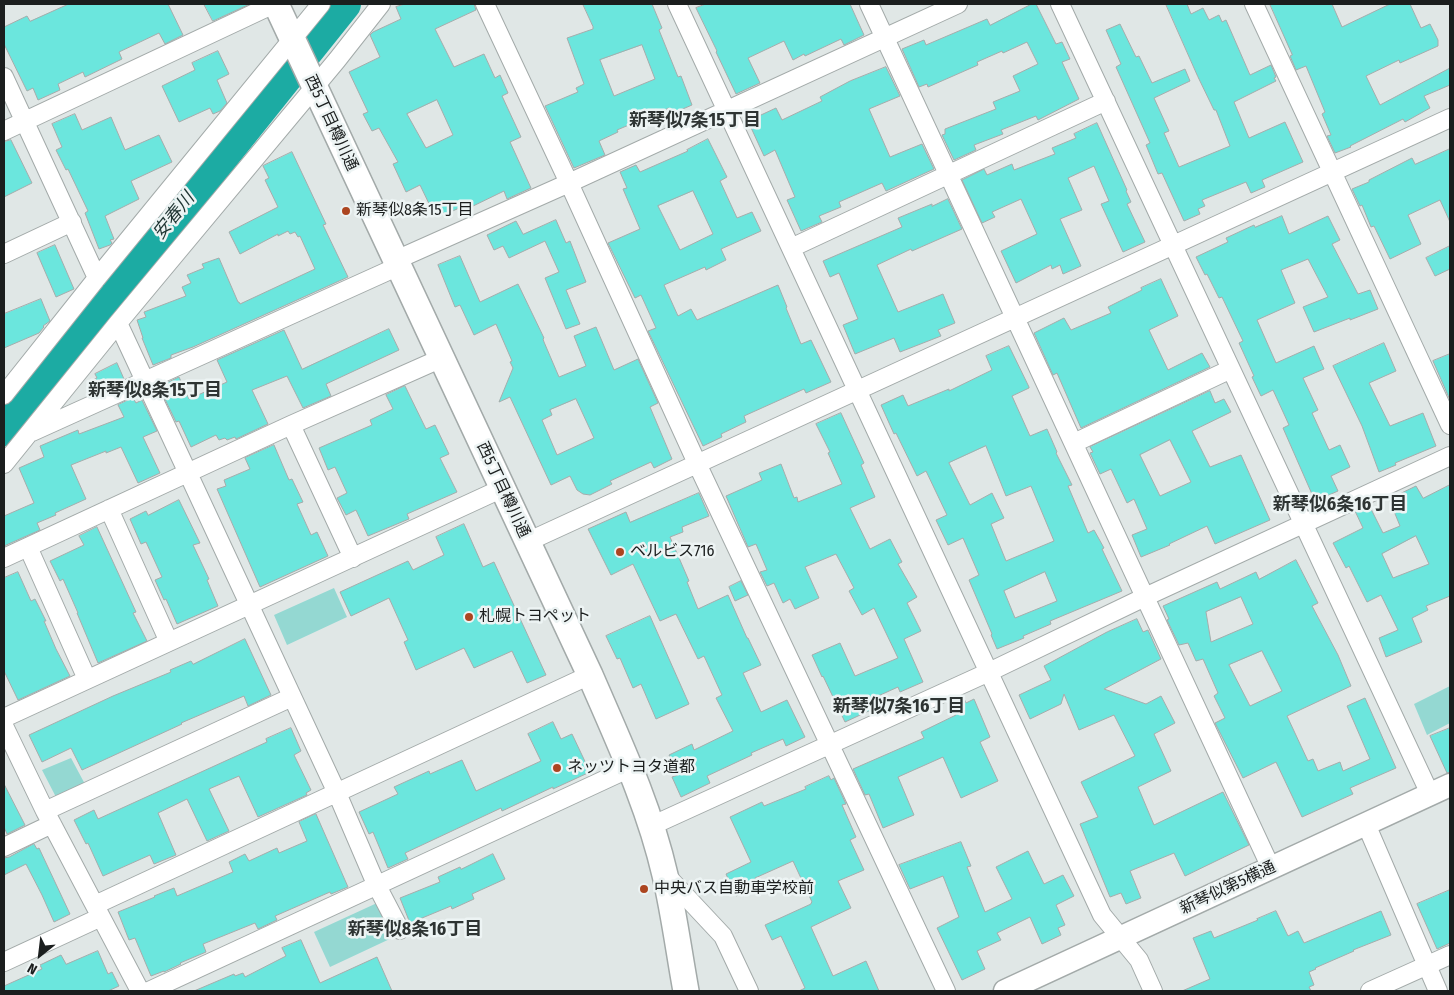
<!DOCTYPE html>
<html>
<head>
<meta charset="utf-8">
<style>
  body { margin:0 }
  #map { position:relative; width:1454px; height:995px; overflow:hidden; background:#e0e7e6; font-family:"Fira Sans Condensed",sans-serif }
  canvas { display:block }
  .frame { position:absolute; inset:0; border:5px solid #1b1e1e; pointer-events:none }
  .north { position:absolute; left:15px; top:930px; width:50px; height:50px; -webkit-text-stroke:4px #edf4f4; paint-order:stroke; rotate:209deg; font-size:14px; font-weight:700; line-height:20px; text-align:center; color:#1b1e1e }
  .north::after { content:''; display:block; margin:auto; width:18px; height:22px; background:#1b1e1e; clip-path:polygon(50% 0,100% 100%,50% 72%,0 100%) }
</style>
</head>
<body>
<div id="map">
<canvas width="1454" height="995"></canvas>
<div class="frame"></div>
<div class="north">N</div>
</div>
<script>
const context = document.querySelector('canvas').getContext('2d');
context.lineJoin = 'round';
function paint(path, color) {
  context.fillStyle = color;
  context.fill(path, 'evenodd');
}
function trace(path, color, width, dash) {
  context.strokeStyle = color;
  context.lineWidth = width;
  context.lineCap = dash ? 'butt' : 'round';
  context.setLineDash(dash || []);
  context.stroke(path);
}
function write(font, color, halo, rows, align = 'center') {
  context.font = font + ' "Fira Sans Condensed","Noto Sans JP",sans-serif';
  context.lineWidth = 5;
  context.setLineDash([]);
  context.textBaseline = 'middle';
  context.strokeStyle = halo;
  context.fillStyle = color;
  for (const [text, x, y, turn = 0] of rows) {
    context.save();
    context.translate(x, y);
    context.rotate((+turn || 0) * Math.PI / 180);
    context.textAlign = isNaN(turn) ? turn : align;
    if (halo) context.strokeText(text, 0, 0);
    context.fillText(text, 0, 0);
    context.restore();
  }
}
paint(new Path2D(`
  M334 588 347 617 287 645 274 615Z
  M1450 686V723L1427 735 1414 704Z
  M71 758 86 786 57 799 42 770Z
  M377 903 394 937 330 967 314 932Z`), '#94d8d2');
trace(new Path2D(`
  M4 429 344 4`), '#1caba3', 34);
const building = new Path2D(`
  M69 4H168L183 35 165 44 159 33 119 52 122 59 85 77 83 72 58 84 60 90 38 100 33 88 27 91 4 44V27L27 16 30 21Z
  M204 4H250L213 21Z
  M405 4H474L476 10 435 29 454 67 484 54 495 78 500 75 508 93 502 96 521 137 510 142 531 188 507 199 504 191 471 207 470 203 444 215 442 211 434 214 420 185 406 192 393 164 398 162 379 128 372 131 363 114 368 112 349 72 380 57 370 35 373 32 401 19 396 7ZM437 100 453 135 426 148 407 114Z
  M583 4H652L662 28 659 30 678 77 681 76 692 105 671 114 669 108 617 130 618 132 599 141 605 155 574 168 545 106 578 92 576 88 584 84 567 38 593 29V27ZM642 45 655 79 614 96 600 60Z
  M706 4H850L864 35 844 45 841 39 805 56 804 54 793 60 784 41 748 58 760 83 736 94 716 52 717 51 696 8Z
  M1032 4H1036L1056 44 1062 42 1070 59 1062 62 1079 99 1038 120 1036 116 1001 130 1003 134 974 145 976 150 954 160 942 135 945 134V129L996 109 993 102 1020 91 1013 76 1038 64 1027 42 1003 53 1002 51 977 62 978 65 928 87 927 84 919 87 902 49 924 40 926 45 987 19 990 25Z
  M1166 4H1187L1191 14 1203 8 1209 20 1219 15 1222 22 1226 20 1250 75 1271 65 1276 77 1274 78 1276 81 1234 102 1249 138 1285 122 1303 162 1262 180 1265 187 1251 193 1246 182 1202 200 1205 206 1198 209 1200 214 1184 221 1162 173 1158 174 1146 145 1150 143 1116 67 1121 64 1106 30 1120 24 1136 57 1139 56 1152 83 1185 69 1190 81 1154 98 1169 131 1164 133 1179 167 1230 146 1216 110H1214L1198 77Z
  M1270 4H1332L1342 27 1390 4H1410L1421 28 1430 24 1438 40V46L1400 63 1399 60 1366 76 1380 105 1450 68V85L1424 96 1430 108 1405 122 1403 119 1350 146 1351 147 1335 153 1327 136 1331 135 1322 114 1325 112 1306 66 1296 70 1290 56 1292 55Z
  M218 51 229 74 217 80 227 103 220 111 213 114 210 108 179 122 162 86 195 70 192 63Z
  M886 67 900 96 869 109 890 157 922 144 934 169 886 191 882 183 839 202 841 207 819 216 822 222 801 231 787 200 795 197 775 150 764 156 748 121 776 108 782 120 822 101 820 97 850 81Z
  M75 114 82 130 111 117 125 150 159 135 172 162 131 181 139 199 105 216 114 239 110 240 112 243 110 245 99 249 85 213 88 211 68 169 66 170 56 150 62 147 52 124Z
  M1097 123 1127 190 1126 191 1131 202 1127 204 1145 242 1123 252 1101 204 1109 201 1094 166 1068 178 1082 210 1060 219 1081 266 1063 274 1060 265 1052 269 1051 265 1016 283 1001 251 1037 234 1021 199 992 212 995 217 982 223 962 180 984 169 987 175 1012 164 1014 170 1055 154 1052 148 1076 138 1074 134Z
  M708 139 727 177 720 181 737 218 752 212 761 231 721 249 726 260 706 270 705 267 664 285 678 316 691 309 697 320 778 285 787 307 786 308 801 344 811 340 831 382 806 393 804 389 744 416 746 422 721 434 722 437 703 446 648 331 656 328 641 295 635 298 608 243 640 229 623 189 627 188 620 172 636 165 640 172 688 151 687 150ZM693 191 713 234 680 250 658 206Z
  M11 140 32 183 4 197V142Z
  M1450 149V222L1440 200 1408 215 1421 244 1390 259 1374 226 1371 227 1362 205 1360 206 1352 189 1369 182V180L1412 158 1415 164Z
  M292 152 326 224 323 225 348 277 193 347 171 355V358L153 365 142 338H143L137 320 146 317 144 312 186 296 182 287 191 283 187 275 204 268 202 264 219 258 238 302H239L240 304 315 269 300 236 298 237 295 232 290 234 288 231 278 236V234L240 254 229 232 278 207 265 180 269 178 263 166Z
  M948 199 962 229 912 251 911 249 877 265 898 312 943 294 955 323 938 330 941 336 900 352 894 338 855 354 843 325 858 319 839 273 830 277 823 261 902 227 898 218 932 204V206Z
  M1282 216 1289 234 1328 216 1340 240 1332 244 1358 294 1370 290 1378 309 1350 320V318L1314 332 1303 307 1328 297 1308 259 1281 270 1295 303 1257 320 1276 363 1314 346 1324 369 1303 378 1318 410 1312 413 1329 450 1340 445 1350 467 1331 476 1338 491 1315 501 1283 428 1289 425 1273 390 1261 396 1252 377 1254 376 1239 343 1243 341 1222 297 1219 298 1207 274 1205 275 1196 257 1228 242 1226 238 1254 225 1255 227Z
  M556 220 566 243 570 241 586 282 566 290 580 324 566 329 545 278 559 272 545 241 509 258 503 246 494 250 487 235 516 221 523 234Z
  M55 245 74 289 56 297 37 253Z
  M1450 246V269L1435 276 1426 258Z
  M460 256 480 302 518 284 544 338 543 339 544 342 559 377 586 366 574 336 596 327 614 370 638 359 658 403 650 407 672 459 654 468 651 462 610 481 612 484 590 495 583 494 577 490 570 476 551 485 510 397 499 402 513 368 510 362 512 361 496 324 474 335 460 305 455 307 438 265ZM576 399 594 438 557 455 542 420 552 415 550 410Z
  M1161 279 1178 316 1149 330 1168 370 1202 353 1210 367 1081 428 1057 373 1053 375 1034 333 1064 318 1071 330 1111 313 1108 307 1142 290 1141 288Z
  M41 299 50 321 43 326 44 327 39 333 4 348V314Z
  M389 329 399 350 326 384 331 396 303 408 287 376 252 390 268 424 236 439 235 437 227 440 225 438 219 440 216 435 191 447 179 421 176 422 161 391 164 390 162 385 179 377 189 399 227 382 217 360 284 330 302 369Z
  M1384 343 1396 371 1369 383 1390 426 1423 413 1436 446 1395 463 1396 465 1379 472 1362 426 1333 366Z
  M1009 346 1029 387V388L1012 396 1030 436 1047 429 1057 452 1056 453 1072 485 1068 486 1088 533 1094 530 1104 548 1102 549 1122 591 1050 621 1051 624 1023 636 1024 638 997 649 991 635 992 634 969 580 979 575 963 538 948 545 936 520 947 515 926 471 917 476 896 433 894 434 881 405 903 395 908 406 949 389V391L992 370 986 356ZM986 446 1006 496 1031 486 1054 541 1006 561 991 524 1004 518 992 493 970 505 949 463ZM1045 572 1057 601 1015 618 1004 591Z
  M1450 354V400L1433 361Z
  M117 363 124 379 95 392 90 381 97 378 95 374Z
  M405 386 426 429 435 425 449 454 440 458 457 492 407 514 409 519 368 536 356 510 346 515 337 498 347 493 335 467 328 470 319 448 372 425 370 420 393 409 386 395Z
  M1210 391 1215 403 1224 399 1231 412 1192 431 1210 467 1241 455 1270 520 1215 544 1207 526 1169 544 1170 545 1141 557 1132 535 1147 529 1134 499 1127 503 1111 469 1100 474 1090 453 1093 452 1090 447ZM1170 440 1191 482 1160 496 1140 455Z
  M133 398 136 403 142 400 157 431 143 437 160 473 138 483 121 447 106 453V451L71 465 86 499 55 513 56 515 37 523 40 530 4 546V516L34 503 19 468 44 457 40 446 78 430 79 434 124 417 118 405Z
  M841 413 864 463 861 465 875 497 850 508 870 549 890 539 902 562 898 564 917 597 907 603 921 631 904 639 923 682 900 692 898 687 867 701 871 710 845 722 823 676 822 677 812 655 840 643 855 676 898 658 874 608 862 615 849 591 854 588 836 554 805 567 819 598 795 609 790 599 783 603 774 583 767 586 760 572 767 570 756 544 748 547 726 496 762 480 759 473 781 464 794 498 797 497 798 502 842 484 828 453 830 452 816 424Z
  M274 445 289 480 292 479 303 502 297 504 311 535 317 532 328 556 260 587 217 489 226 486 224 480 250 469 245 458Z
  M1450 485V596L1426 606 1428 610 1412 618 1422 642 1386 657 1379 638 1398 630 1381 595 1367 602 1349 566 1346 568 1333 543 1363 528 1355 511 1369 505 1383 533 1400 526 1389 499 1416 486 1423 498ZM1416 536 1429 564 1393 578 1382 554Z
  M699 493 709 516 682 527 683 532 670 537 689 581 687 582 698 609 728 595 747 638H748L761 665 743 673 761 712 787 700 805 737 786 746 783 739 751 753 752 755 707 776 710 783 681 797 672 777 678 775 669 755 692 744 694 750 733 731 716 698 722 695 704 656 698 659 676 614 660 621 633 564 611 575 588 529 626 512 630 522Z
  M179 500 200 543 193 545 209 579 207 580 218 606 177 624 166 599 164 600 155 580 162 577 146 542 141 544 130 519 146 511 148 515Z
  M464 524 483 567 494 562 546 675 527 683 512 651 474 668 464 648 416 670 404 642 408 640 389 598 351 616 340 592 408 561 413 570 444 555 436 537Z
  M97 527 136 612 133 613 147 641 98 663 77 613H78L63 579 60 581 50 561 84 545 79 536Z
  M1296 560 1318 603 1312 606 1338 655 1351 686 1287 716 1308 761 1313 759 1318 771 1340 762 1343 771 1370 759 1347 706 1365 698 1396 768 1350 788 1353 794 1302 817 1276 762 1243 778 1215 723 1225 718 1214 696 1218 693 1203 659 1196 661 1188 643 1179 645 1167 620 1169 619 1163 606 1217 582 1220 589 1256 572 1259 579ZM1241 597 1253 624 1211 642 1206 612ZM1262 651 1282 691 1250 706 1229 665Z
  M18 572 31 601 35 599 46 621H44L56 649 70 676 18 700 4 671V578Z
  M741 581 748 595 735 601 729 587Z
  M650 616 689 704 656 719 641 684 633 688 620 658 617 659 606 636Z
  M1137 619 1143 632 1148 630 1161 659 1104 689 1146 704 1161 696 1175 723 1154 734 1171 771 1138 787 1154 825 1223 792 1249 845 1185 876 1174 853 1130 871 1141 898 1126 904 1121 893 1110 897 1080 824 1098 817 1081 782 1135 756 1114 715 1079 730 1064 694 1061 704 1030 719 1019 695 1051 680 1044 666 1107 632Z
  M245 639 271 695 248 706 244 696 181 723 182 724 82 770 71 748 42 762 29 735 113 696 171 672 170 670 191 661 193 664Z
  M963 696 966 703 974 699 990 737 980 742 998 781 961 798 943 757 898 777 914 815 883 828 869 794 865 795 853 769 924 738 921 732 956 715 950 701Z
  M553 722 561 739 572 734 590 772 553 789V787L502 811 501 808 405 853 408 859 388 868 373 832 369 834 359 812 398 794 394 787 429 771 430 774 462 760 476 791 541 761 528 734Z
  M291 728 301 751 294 755 311 790 306 793 307 795 258 817 239 776 209 789 229 831 207 841 187 799 158 813 176 855 154 864 150 855 103 876 88 843 86 844 74 820 94 810 98 819 267 742 266 739Z
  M1450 728V772L1447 773 1430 736Z
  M829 776 831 780 834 778 846 804 842 805 856 837 850 840 864 870 838 881 851 908 811 927 833 976 866 961 879 991H799L805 988 781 936 772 940 765 925 811 904V903L812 902 793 861 755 878 758 885 736 896 726 874 751 862 730 817 762 802 764 806 806 789 805 787Z
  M4 784 25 825 7 834 4 827Z
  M316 814 348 887 331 894 330 892 275 916 277 920 258 929 255 923 203 944 206 952 180 963 181 964 164 972V971L151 976 135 938 129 940 118 912 155 897 154 896 174 888 177 896 233 872 229 862 245 854 249 861 277 848 279 853 307 841 299 822Z
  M961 842 971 866 967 867 985 912 1012 899 996 867 1028 851 1044 884 1063 875 1074 896 1056 905 1065 925 1058 928 1061 935 1042 944 1030 917 997 933 1001 940 977 951 985 969 962 980 937 928 959 917 943 876 910 889 899 865Z
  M34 844 37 849 39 848 70 914 54 922 42 895 26 864 4 875V858L9 857Z
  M493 854 505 879 472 894 474 899 452 909 451 906 410 923 400 898 440 882 438 877 460 867 461 869Z
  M1450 890V943L1437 949 1417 904Z
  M1276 911 1288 936 1298 931 1304 943 1381 911 1391 935 1353 950 1354 951 1315 968 1316 969 1309 972 1314 985 1309 987 1311 991H1182L1210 979 1193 938 1211 931 1214 938 1258 920 1257 919Z
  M301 940 320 983 377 957 392 991H194L234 974 235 976 243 973 245 977 286 956 282 948Z
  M98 951 108 974 112 972 119 986 108 991H4V986L42 969 40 965 61 955 66 964Z`);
paint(building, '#6be6dd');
trace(building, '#a5acab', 1);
const minor = new Path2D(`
  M485 4 569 183 701 472 946 991
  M677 4 1102 915 1139 960 1153 991
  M869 4 1271 868
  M1060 4 1430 794
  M1254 4 1450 425
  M4 77 97 278
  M4 131 274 4
  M791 248 1106 101
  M4 254 72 222
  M396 260 569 183 958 4
  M118 323 337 793 376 884 400 930
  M4 395 97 278 321 4
  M291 425 353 558
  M32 432 399 266
  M1074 443 1231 369
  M4 464 118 323 337 60 381 4
  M109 509 169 642
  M527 542 1450 118
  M28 547 87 679
  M4 558 291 425 442 358
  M4 718 503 488
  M4 726 45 811 140 991
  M45 811 292 697
  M1366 824 1438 991
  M651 826 989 672 1145 597 1450 456
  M4 847 52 824
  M665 874 723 936 749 991
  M95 905 590 675
  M4 962 101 917
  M149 991 630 768
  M1370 991 1450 955`);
const tertiary = new Path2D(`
  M1005 991 1450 785`);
const secondary = new Path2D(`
  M276 4 590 675C618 740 649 805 665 875 674 913 679 953 686 991`);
trace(minor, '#a3aaa9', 20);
trace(tertiary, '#a3aaa9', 25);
trace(secondary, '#a3aaa9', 28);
trace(minor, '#fff', 18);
trace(tertiary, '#fff', 22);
trace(secondary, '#fff', 25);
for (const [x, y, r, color] of [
  [346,211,5,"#ac4520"],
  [620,552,5,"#ac4520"],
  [469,617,5,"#ac4520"],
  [557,768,5,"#ac4520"],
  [644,889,5,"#ac4520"]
]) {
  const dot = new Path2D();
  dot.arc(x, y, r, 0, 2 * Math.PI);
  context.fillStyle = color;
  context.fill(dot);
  trace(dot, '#edf4f4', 2);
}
write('16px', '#1b1e1e', '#edf4f4', [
  ["西5丁目樽川通",331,123,65],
  ["西5丁目樽川通",503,490,65],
  ["新琴似第5横通",1228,888,-25]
]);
write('16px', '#1b1e1e', '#edf4f4', [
  ["新琴似8条15丁目",356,211],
  ["ベルビス716",630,552],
  ["札幌トヨペット",479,617],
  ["ネッツトヨタ道都",567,768],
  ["中央バス自動車学校前",654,889]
], 'left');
write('bold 18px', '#2e3433', '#edf4f4', [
  ["新琴似7条15丁目",695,121],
  ["新琴似8条15丁目",155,391],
  ["新琴似6条16丁目",1340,505],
  ["新琴似7条16丁目",899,707],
  ["新琴似8条16丁目",415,930]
]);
write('italic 18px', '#1e3432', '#edf4f4', [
  ["安春川",174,216,-51]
]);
</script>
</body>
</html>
